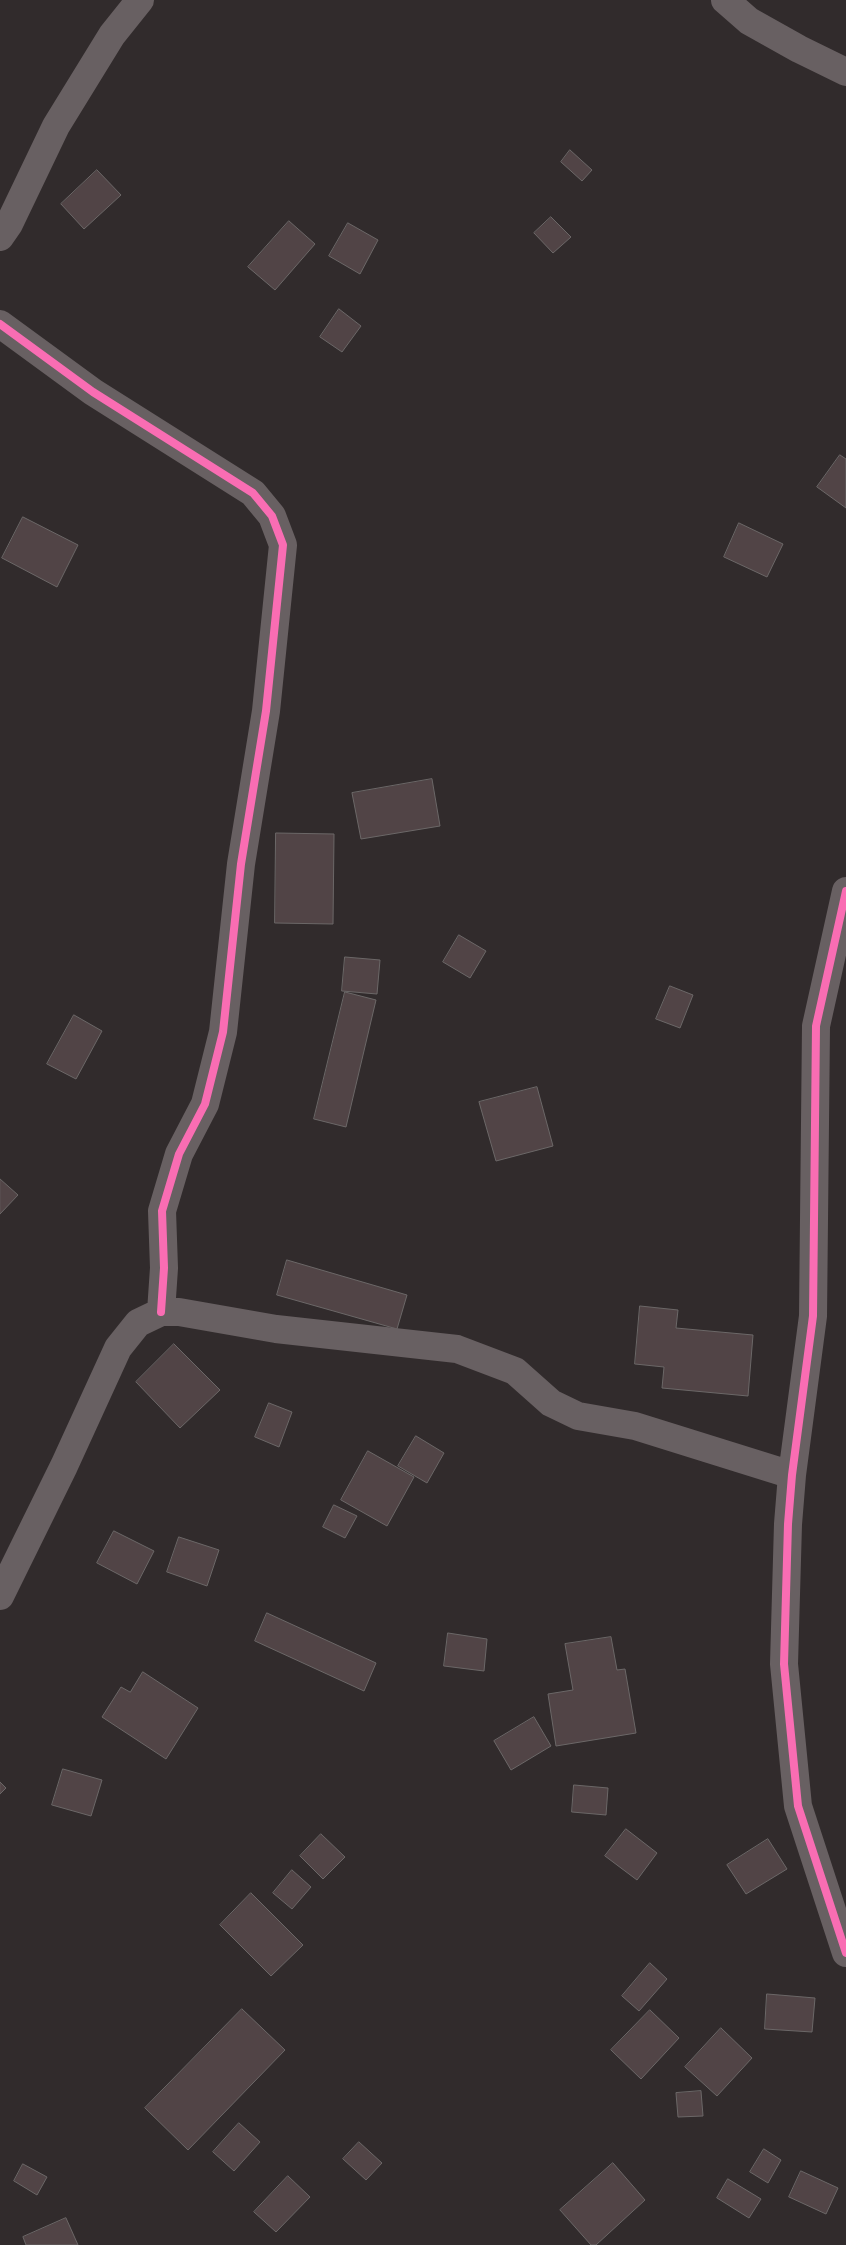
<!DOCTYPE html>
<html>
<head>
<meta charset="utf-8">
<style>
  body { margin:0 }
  canvas { display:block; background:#312b2c }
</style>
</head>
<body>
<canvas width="846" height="2245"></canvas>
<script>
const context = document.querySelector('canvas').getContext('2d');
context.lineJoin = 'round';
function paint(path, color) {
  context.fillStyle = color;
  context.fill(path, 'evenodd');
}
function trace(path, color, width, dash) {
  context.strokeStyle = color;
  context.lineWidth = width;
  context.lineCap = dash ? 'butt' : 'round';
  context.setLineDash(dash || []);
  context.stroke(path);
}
const building = new Path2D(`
  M570 150 592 170 582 181 561 162Z
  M97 170 121 195 84 229 61 204Z
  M551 217 571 237 553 253 534 233Z
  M289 221 315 244 275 290 248 267Z
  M348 223 378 240 360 274 329 256Z
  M339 309 361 326 342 352 320 337Z
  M840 455 846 459V508L817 487Z
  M23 517 78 545 57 587 2 558Z
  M739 523 783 544 767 577 724 557Z
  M432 779 440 826 361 839 352 793Z
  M276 833 334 834 333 924 275 923Z
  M459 935 486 951 470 978 443 962Z
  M345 957 380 960 377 994 342 991Z
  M670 986 693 995 680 1028 656 1019Z
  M345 992 376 1000 346 1127 314 1119Z
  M74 1015 102 1031 76 1079 47 1064Z
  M537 1087 553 1146 496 1161 479 1102Z
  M0 1179 18 1195 0 1214Z
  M287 1260 407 1295 397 1329 277 1295Z
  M640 1306 678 1310 676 1328 753 1335 748 1396 662 1388 664 1367 635 1364Z
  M174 1344 220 1390 180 1428 136 1382Z
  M269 1403 292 1412 279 1447 255 1437Z
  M416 1436 444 1453 427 1483 398 1466Z
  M368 1451 414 1477 387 1526 341 1500Z
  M334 1505 357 1516 345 1538 323 1527Z
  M114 1531 154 1551 137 1584 97 1563Z
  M179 1537 219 1550 207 1586 167 1572Z
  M267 1613 376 1663 364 1691 255 1641Z
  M448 1633 487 1639 484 1671 444 1666Z
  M611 1637 617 1670 625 1669 636 1733 556 1746 548 1694 573 1690 565 1644Z
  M143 1672 198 1708 166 1759 102 1717 121 1687 130 1692Z
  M534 1717 551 1746 511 1770 494 1741Z
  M63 1769 102 1780 91 1816 52 1805Z
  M0 1782 6 1788 0 1794Z
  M574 1785 608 1788 606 1815 572 1812Z
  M626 1829 657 1853 637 1880 605 1856Z
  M321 1834 345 1857 323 1879 300 1856Z
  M768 1839 787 1869 746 1894 727 1865Z
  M292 1870 311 1887 292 1909 273 1893Z
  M251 1893 303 1945 271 1976 220 1925Z
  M650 1963 667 1979 639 2011 622 1996Z
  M767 1994 815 1998 812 2032 765 2029Z
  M242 2009 285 2050 188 2150 145 2108Z
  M650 2010 679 2038 641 2079 611 2050Z
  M721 2028 752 2058 717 2096 685 2067Z
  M701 2091 703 2116 678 2117 676 2093Z
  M239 2123 260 2142 234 2171 213 2152Z
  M359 2142 382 2163 366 2180 343 2159Z
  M764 2149 781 2160 768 2183 750 2172Z
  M613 2163 645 2200 596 2245H591L560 2210Z
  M23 2164 47 2177 37 2195 14 2181Z
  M801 2171 838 2188 826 2214 789 2197Z
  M288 2176 310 2197 276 2232 254 2212Z
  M728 2179 761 2199 749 2218 717 2198Z
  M66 2218 78 2245H26L23 2237Z`);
paint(building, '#514446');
trace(building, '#6b6767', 1);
trace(new Path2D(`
  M725 0 749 21 799 49 846 72
  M0 237 9 224 56 126 112 35 140 0
  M0 324 93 392 253 493 272 516 283 545 266 711 241 864 223 1032 205 1104 179 1154 162 1211 164 1268 161 1312
  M846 891 816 1026 813 1316 792 1475 788 1524 784 1664 798 1806 846 1953
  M0 1596 64 1466 118 1348 138 1323 161 1312H179L276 1329 457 1349 515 1371 551 1403 578 1416 635 1426 792 1475`), '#686062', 28);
trace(new Path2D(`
  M0 324 93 392 253 493 272 516 283 545 266 711 241 864 223 1032 205 1104 179 1154 162 1211 164 1268 161 1312
  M846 891 816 1026 813 1316 792 1475 788 1524 784 1664 798 1806 846 1953`), '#f96db3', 8);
</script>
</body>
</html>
